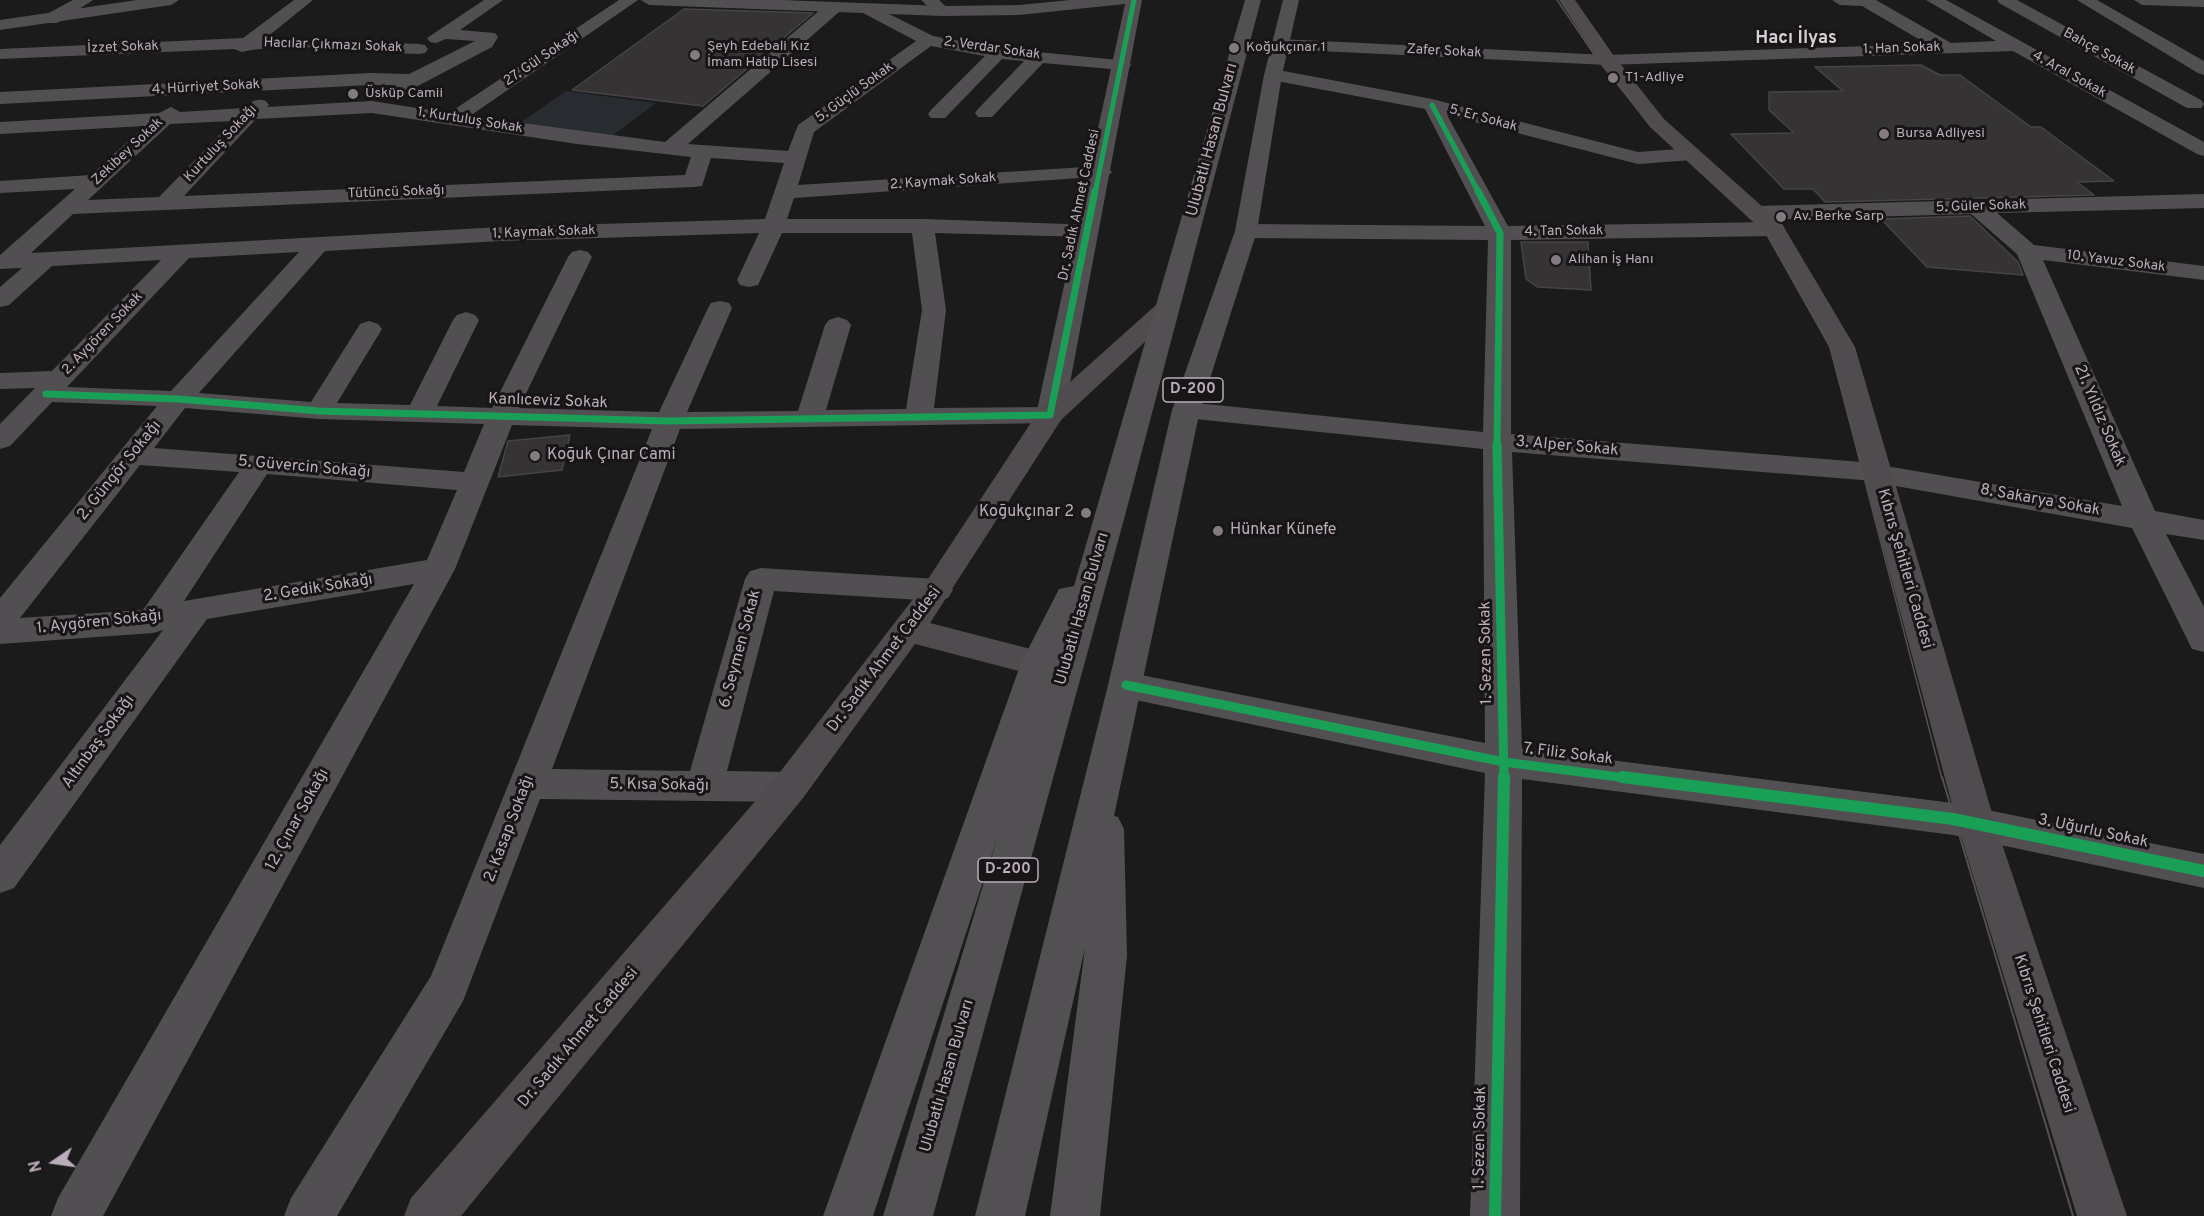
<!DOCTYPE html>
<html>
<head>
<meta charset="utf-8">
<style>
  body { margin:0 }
  #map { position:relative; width:2204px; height:1216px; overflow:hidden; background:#1b1b1b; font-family:Overpass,sans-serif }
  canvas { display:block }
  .north { position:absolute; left:24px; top:1132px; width:60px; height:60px; -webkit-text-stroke:4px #171516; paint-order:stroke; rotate:257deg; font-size:16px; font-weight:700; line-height:24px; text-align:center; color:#bbadba }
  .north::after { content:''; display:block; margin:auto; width:21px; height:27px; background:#bbadba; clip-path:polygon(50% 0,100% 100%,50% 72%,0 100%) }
</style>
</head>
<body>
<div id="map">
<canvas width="2204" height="1216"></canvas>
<div class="north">N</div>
</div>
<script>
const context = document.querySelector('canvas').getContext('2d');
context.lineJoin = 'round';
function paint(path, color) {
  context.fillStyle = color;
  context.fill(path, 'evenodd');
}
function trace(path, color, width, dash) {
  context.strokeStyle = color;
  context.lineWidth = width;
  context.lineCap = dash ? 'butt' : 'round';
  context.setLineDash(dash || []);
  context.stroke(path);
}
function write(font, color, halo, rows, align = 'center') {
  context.font = font + ' Overpass,sans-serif';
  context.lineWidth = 6;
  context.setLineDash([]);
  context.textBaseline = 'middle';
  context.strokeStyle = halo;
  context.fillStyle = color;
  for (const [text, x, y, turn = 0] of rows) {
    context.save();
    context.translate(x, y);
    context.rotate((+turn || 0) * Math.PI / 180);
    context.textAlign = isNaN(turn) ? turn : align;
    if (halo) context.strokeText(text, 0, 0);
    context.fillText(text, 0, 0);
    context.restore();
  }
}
paint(new Path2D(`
  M566 91 656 103 609 138 517 125Z`), '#282c31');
const building = new Path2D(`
  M684 9 813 13 703 106 572 90Z
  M1921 65 1940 75H1960L2031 127H2041L2114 181 2077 182 2094 195 1825 202 1813 189H1784L1731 134 1794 133 1769 110V92L1843 91 1815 67Z
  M1970 216 2018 262 2023 275 1927 267 1881 219Z
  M1521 242H1588L1591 290 1537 287 1526 279Z
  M570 435 562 470 498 477 508 441Z`);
paint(building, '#353334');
trace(building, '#474347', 1.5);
paint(new Path2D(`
  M73 0H93L57 23H45L43 19 45 15Z
  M294 0H313L266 38 419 44 425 45 428 49 425 53 419 54C368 52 289 41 242 52L234 49 0 59V49L243 38Z
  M484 0H503L460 30 495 33 498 37 492 47 393 99 386 97 383 93 392 85H370L0 104V92L370 73 409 74 475 41 446 39 436 43 430 42 427 38Z
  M619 0H638L470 116 665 142 827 4 833 3 841 8 839 12 688 144 788 151 798 125 916 41 863 13 861 9 863 5 869 4 933 36 998 48 1128 61 1131 65 1128 69 1122 70 1043 63 992 117H978L975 113 978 109 1024 61 1002 59 945 118H931L928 114 931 110 985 56 931 46 814 132 798 185 1101 166 1108 168 1112 172 1108 176 794 198 787 219H923L1096 225 1099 230 1096 235 1088 237 935 233 946 310 934 408 1050 407 1060 409 1064 415 1060 421 1050 423 680 429 552 769 690 771 745 579 750 571 761 568 937 579 948 582 953 590 948 598 937 601 774 591 727 771 790 772 803 776 809 787 803 798 790 802 540 799 463 1001 337 1216H284L291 1198 431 976 652 429 512 425 455 569 103 1216H51L58 1198 414 584 207 619 14 888 0 893V845L163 630 153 633 0 644V598L157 406 52 402 10 446 0 449V424L35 388 0 389V373L52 371 161 260 52 266 9 305 0 307V287L22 268 0 269V255L75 189 0 193V181L91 175 145 126 0 134V122L159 113 171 107 180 112 245 108C252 101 256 98 266 101L269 105 267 107 372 101 449 113ZM372 113 577 144 691 157 685 175 184 196 256 119ZM233 121 159 197 88 200 170 124ZM711 158 784 163 765 219 501 227 31 253 73 214 694 187 702 186ZM759 233 737 280 740 285 749 287 758 285 782 233H912L922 310 906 409 826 410 851 325 847 320 838 317 829 320 825 325 798 411 687 412 732 308 729 303 720 301 711 303 708 308 659 412 519 408 592 257 588 252 580 250 572 252 568 257 492 408 437 406 479 320 475 315 466 312 457 315 453 320 410 405 337 403 382 329 378 324 369 321 360 324 311 402 199 393 325 251 501 241ZM299 252 171 391 67 387 189 258ZM185 408 319 419 484 424 464 472 154 448ZM140 465 239 472 143 610 20 618ZM267 474 457 490 427 560 184 601Z
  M921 0H939L951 11 943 16 937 15Z
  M1832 0H1876L1951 43 1996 41 1926 0H1946L2204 142V156L2197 154 2013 51 1607 65 1280 49 1274 48 1271 44 1274 40 1280 39 1607 55 1927 44 1862 6 1840 5Z
  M1997 0H2017L2201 100 2204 104 2201 108H2187L1999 3Z
  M2077 0H2097L2204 61V75L2198 73Z
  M1273 69 1432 99 1638 152 1692 148 1699 150 1702 154 1699 158 1692 160 1638 164 1447 115 1508 226 1774 222 1782 224 1785 229 1782 234 1774 236 1511 240V434L1862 462 2122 506 2017 254 1971 214 1757 220 1749 218 1746 213 1749 208 1757 206 2204 194V208L1997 213 2034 245 2204 266V280L2043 260 2155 511 2204 520V540L2166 534 2204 607V652L2192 649 2132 528 1862 480 1512 452 1522 749 1953 803 2204 854V888L1953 835 1522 779 1520 1216H1470L1485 773 1126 698 1114 694 1108 685 1114 676 1126 672 1485 743 1483 449 1186 418 1176 416 1172 410 1176 404 1186 402 1483 432 1488 240 1246 238 1238 236 1235 231 1238 226 1246 224 1485 226 1425 109 1266 79 1264 75 1266 71Z`), '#524f52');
paint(new Path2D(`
  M137 0H179L171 5 0 30V20Z
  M641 0H782L943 6 1019 5 1070 0H1142L1064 415 1060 421 1050 423 1040 421 1036 415 1125 4 1019 15 943 16 649 5Z
  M2134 0H2204V7L2142 5Z`), '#524f52');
paint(new Path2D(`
  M1559 0H1575L1614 56 1664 119 1782 224 1855 347 1995 823 2127 1216H2077L1957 823 1829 347 1765 233 1650 127 1601 64Z
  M1166 302 1175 304 1178 309 1175 314 1061 420 930 623 1050 654 1055 663 1050 672 1038 676 915 644 803 798 461 1216H404L411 1198 777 776 926 582 1040 409 1157 304Z`), '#4f4b4e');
paint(new Path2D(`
  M1245 0H1261L1123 523 933 1216H883L997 839 873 1216H823L1021 663 1059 589 1074 586Z
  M1283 0H1299L1282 75 1257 231 1200 410 1114 816 1118 817 1124 829 1127 956 1100 1216H1050L1085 948 1025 1216H975L1108 685 1172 410 1235 231 1264 75Z`), '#525052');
trace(new Path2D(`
  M1557 0 1598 60 1649 123 1764 229 1830 346 1942 779`), '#545052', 1.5);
trace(new Path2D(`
  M1942 777 2073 1216`), '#545052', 2);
trace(new Path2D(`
  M1432 105 1479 193
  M1095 193 1134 0`), '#1a9f57', 5);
trace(new Path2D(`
  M1478 191 1500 233 1497 446
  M46 394 178 399 319 411 669 421 1050 415 1095 191`), '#1a9f57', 7);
trace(new Path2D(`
  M1497 444 1504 779
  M1126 685 1504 762 1634 779`), '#1a9f57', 9);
trace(new Path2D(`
  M1622 777 1953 819 2204 871
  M1495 1216 1504 777`), '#1a9f57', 12);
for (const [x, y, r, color] of [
  [1234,48,6,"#837a82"],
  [695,55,6,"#837a82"],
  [1613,78,6,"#837a82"],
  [353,94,6,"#837a82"],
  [1884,134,6,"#837a82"],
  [1781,217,6,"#837a82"],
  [1556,260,6,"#837a82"],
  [535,456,6,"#837a82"],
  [1086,513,6,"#837a82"],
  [1218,531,6,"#837a82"]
]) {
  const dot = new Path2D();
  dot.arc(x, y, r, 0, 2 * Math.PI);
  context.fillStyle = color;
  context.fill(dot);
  trace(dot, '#171516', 2);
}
write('14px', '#bbadba', '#171516', [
  ["Hacılar Çıkmazı Sokak",333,46,2],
  ["İzzet Sokak",123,48,-2],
  ["2. Verdar Sokak",992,49,8],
  ["1. Han Sokak",1902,49,-2],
  ["Zafer Sokak",1444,52,3],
  ["Bahçe Sokak",2099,52,29],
  ["27. Gül Sokağı",542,59,-34],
  ["4. Aral Sokak",2069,75,29],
  ["4. Hürriyet Sokak",206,88,-3],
  ["5. Güçlü Sokak",855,93,-36],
  ["5. Er Sokak",1483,119,15],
  ["1. Kurtuluş Sokak",470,121,9],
  ["Kurtuluş Sokağı",221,144,-47],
  ["Zekibey Sokak",128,152,-43],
  ["2. Kaymak Sokak",943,182,-4],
  ["Tütüncü Sokağı",396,193,-2],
  ["Dr. Sadık Ahmet Caddesi",1080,205,-78],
  ["5. Güler Sokak",1981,207,-2],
  ["4. Tan Sokak",1564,232,-1],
  ["1. Kaymak Sokak",544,233,-2],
  ["10. Yavuz Sokak",2116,262,7],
  ["2. Aygören Sokak",103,334,-46]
]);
write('14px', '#bbadba', '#171516', [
  ["Şeyh Edebali Kız",707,47],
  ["İmam Hatip Lisesi",707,63],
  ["Koğukçınar 1",1246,48],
  ["T1-Adliye",1625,78],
  ["Üsküp Camii",365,94],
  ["Bursa Adliyesi",1896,134],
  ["Av. Berke Sarp",1793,217],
  ["Alihan İş Hanı",1568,260]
], 'left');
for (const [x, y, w] of [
  [1193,390,60],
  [1008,870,60]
]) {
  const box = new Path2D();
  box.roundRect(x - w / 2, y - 12, w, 24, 4.5);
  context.fillStyle = '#171516';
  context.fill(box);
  trace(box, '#bbadba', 1.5);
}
write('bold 15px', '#bbadba', null, [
  ["D-200",1193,390],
  ["D-200",1008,870]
]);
write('16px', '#bbadba', '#171516', [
  ["Ulubatlı Hasan Bulvarı",1213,140,-75],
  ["Kanlıceviz Sokak",548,402,2],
  ["21. Yıldız Sokak",2099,416,67],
  ["3. Alper Sokak",1567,447,5],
  ["5. Güvercin Sokağı",304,468,5],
  ["2. Güngör Sokağı",120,471,-51],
  ["8. Sakarya Sokak",2040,501,10],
  ["Kıbrıs Şehitleri Caddesi",1904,569,74],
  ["2. Gedik Sokağı",318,589,-9],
  ["Ulubatlı Hasan Bulvarı",1083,609,-74],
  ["1. Aygören Sokağı",99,623,-6],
  ["6. Seymen Sokak",741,649,-75],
  ["1. Sezen Sokak",1487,653,-91],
  ["Dr. Sadık Ahmet Caddesi",885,660,-53],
  ["Altınbaş Sokağı",99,742,-54],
  ["7. Filiz Sokak",1568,755,7],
  ["5. Kısa Sokağı",659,786,1],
  ["12. Çınar Sokağı",298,820,-61],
  ["2. Kasap Sokağı",510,829,-69],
  ["3. Uğurlu Sokak",2093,832,12],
  ["Kıbrıs Şehitleri Caddesi",2043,1034,72],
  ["Dr. Sadık Ahmet Caddesi",579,1038,-50],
  ["Ulubatlı Hasan Bulvarı",948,1076,-74],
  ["1. Sezen Sokak",1481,1138,-89]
]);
write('16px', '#bbadba', '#171516', [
  ["Koğuk Çınar Cami",547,456],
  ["Koğukçınar 2",1074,513,"right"],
  ["Hünkar Künefe",1230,531]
], 'left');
write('bold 18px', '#d7ced6', '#171516', [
  ["Hacı İlyas",1796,39]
]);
</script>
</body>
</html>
